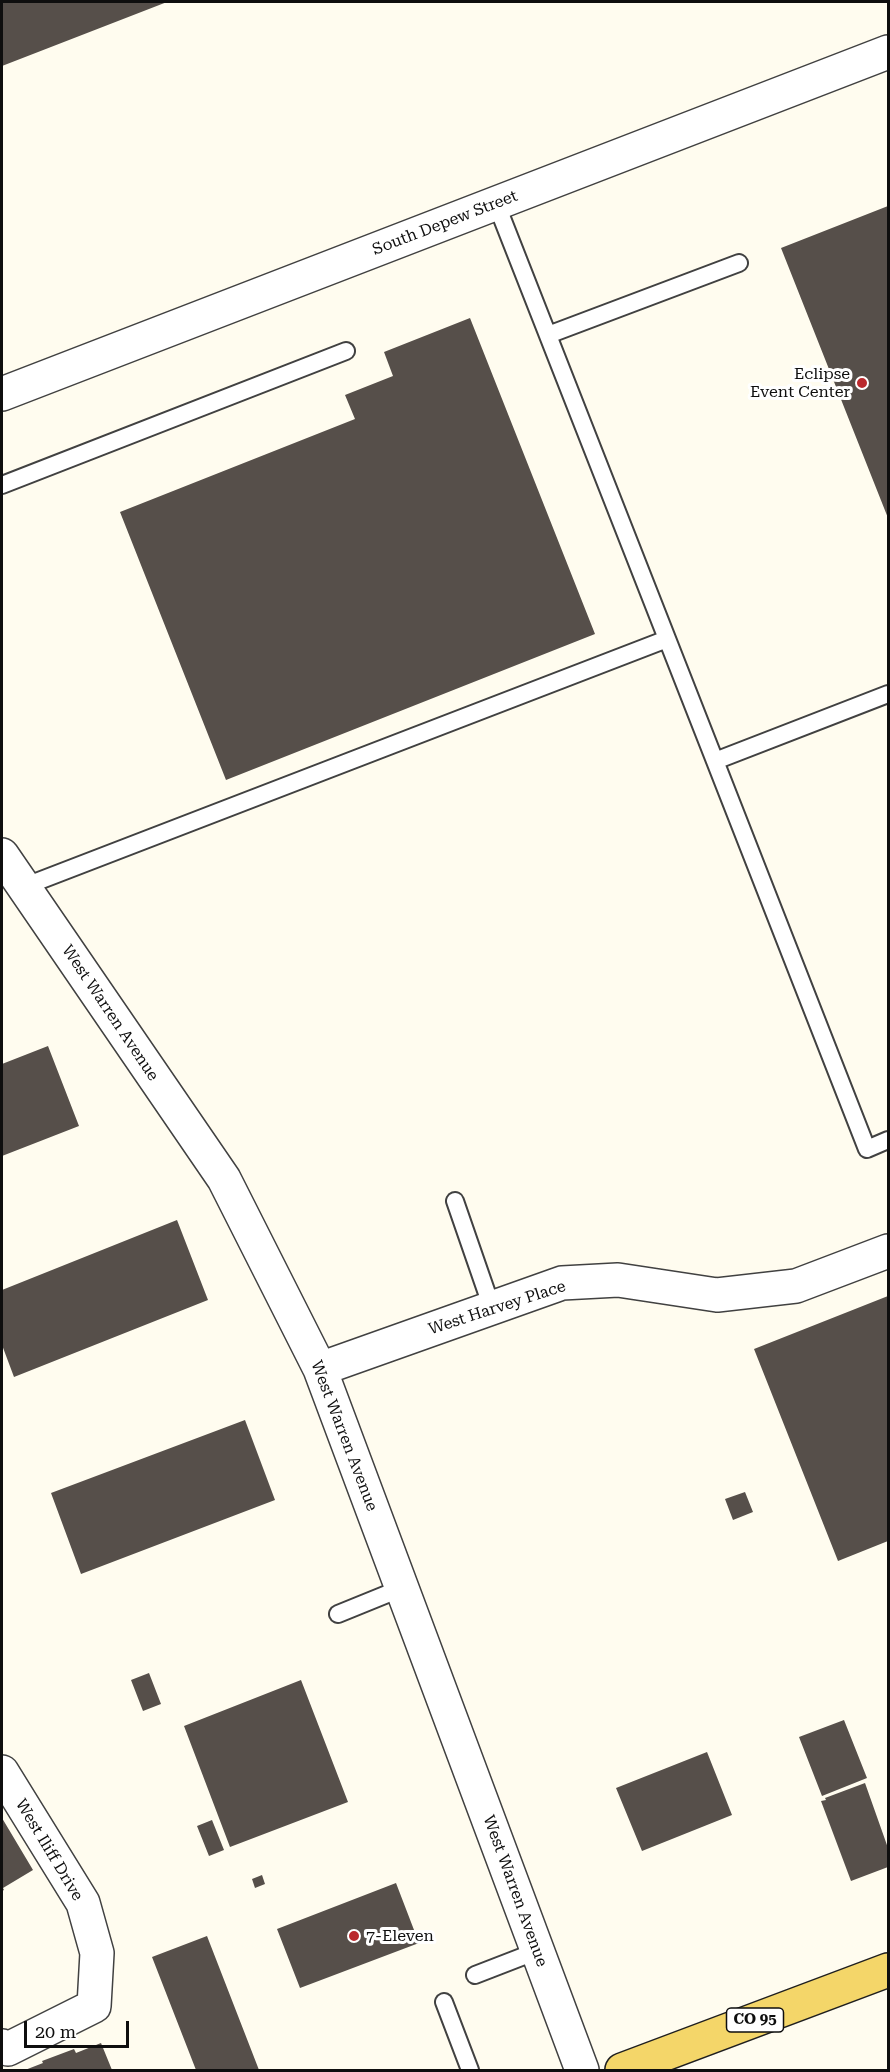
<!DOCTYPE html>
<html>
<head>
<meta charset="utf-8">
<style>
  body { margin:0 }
  #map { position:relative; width:890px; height:2072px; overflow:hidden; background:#fffcef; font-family:"Roboto Serif",serif }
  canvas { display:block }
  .frame { position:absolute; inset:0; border:3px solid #0e0e0e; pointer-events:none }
  .scale { position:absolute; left:24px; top:2021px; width:105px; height:27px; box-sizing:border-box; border:3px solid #0e0e0e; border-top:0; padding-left:8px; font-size:18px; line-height:21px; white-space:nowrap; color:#0e0e0e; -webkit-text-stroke:4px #fff; paint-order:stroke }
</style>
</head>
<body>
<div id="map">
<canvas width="890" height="2072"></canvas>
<div class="frame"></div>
<div class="scale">20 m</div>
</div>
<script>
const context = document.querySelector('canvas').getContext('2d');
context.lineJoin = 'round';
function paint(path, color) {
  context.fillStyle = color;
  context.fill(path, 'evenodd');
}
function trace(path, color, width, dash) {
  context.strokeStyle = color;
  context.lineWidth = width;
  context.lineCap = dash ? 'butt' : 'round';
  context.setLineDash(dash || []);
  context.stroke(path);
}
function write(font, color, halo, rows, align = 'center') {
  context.font = font + ' "Roboto Serif",serif';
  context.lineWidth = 6;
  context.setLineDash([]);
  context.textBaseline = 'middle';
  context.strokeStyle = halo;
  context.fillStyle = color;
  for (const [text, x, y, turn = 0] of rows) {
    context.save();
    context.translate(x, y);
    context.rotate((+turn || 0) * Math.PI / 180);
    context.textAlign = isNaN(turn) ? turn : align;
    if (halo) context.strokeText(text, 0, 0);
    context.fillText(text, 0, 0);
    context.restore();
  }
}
paint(new Path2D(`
  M2 2H167L2 66Z
  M888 206V518L781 248Z
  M470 318 595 634 226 780 120 512 355 419 345 395 393 376 384 352Z
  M48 1046 79 1126 2 1156V1064Z
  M177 1220 208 1300 14 1377 2 1345V1290Z
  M888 1296V1541L838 1561 754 1349Z
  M245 1420 275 1500 81 1574 51 1493Z
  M745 1492 753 1512 733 1520 725 1499Z
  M149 1673 161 1704 143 1711 131 1680Z
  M301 1680 348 1802 230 1847 184 1726Z
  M844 1720 867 1778 822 1796 799 1737Z
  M707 1752 732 1815 642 1851 616 1788Z
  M865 1783 888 1848V1867L851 1881 821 1801 826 1800 825 1798Z
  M2 1818 33 1870 3 1888 4 1890 2 1891Z
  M212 1820 224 1850 209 1856 197 1826Z
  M262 1875 265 1884 255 1888 252 1879Z
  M396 1883 419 1943 300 1988 277 1929Z
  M207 1936 259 2070H196L152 1957Z
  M101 2043 112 2070H25L43 2063 42 2061 74 2049 76 2053Z`), '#564f4a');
const service = new Path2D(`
  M496 203 715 761 888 694
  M548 335 739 263
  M2 485 346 351
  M715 761 867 1149 888 1140
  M23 887 667 639
  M455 1201 492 1308
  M338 1614 402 1588
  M475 1975 537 1951
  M444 2002 470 2070`);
const minor = new Path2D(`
  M2 394 888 52
  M2 855 224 1179 320 1369 582 2070
  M320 1369 562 1283 618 1280 717 1295 796 1286 888 1251
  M2 1772 83 1903 97 1953 94 2006 8 2049 2 2046`);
const primary = new Path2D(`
  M622 2070 888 1970`);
trace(service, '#414141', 20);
trace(minor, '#414141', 36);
trace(primary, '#1f1f1f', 36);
trace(service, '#fff', 16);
trace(minor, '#fff', 33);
trace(primary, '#f4d669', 33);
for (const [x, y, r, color] of [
  [862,383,6,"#ba292d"],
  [354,1936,6,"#ba292d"]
]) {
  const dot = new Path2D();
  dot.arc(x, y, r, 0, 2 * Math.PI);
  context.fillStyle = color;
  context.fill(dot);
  trace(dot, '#fff', 2);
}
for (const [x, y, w] of [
  [755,2020,57]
]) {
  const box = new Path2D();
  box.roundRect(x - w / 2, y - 12, w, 24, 4.5);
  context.fillStyle = '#fff';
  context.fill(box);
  trace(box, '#0e0e0e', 1.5);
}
write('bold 15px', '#0e0e0e', null, [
  ["CO 95",755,2020]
]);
write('16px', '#0e0e0e', '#fff', [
  ["South Depew Street",445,223,-21],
  ["West Warren Avenue",110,1013,56],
  ["West Harvey Place",497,1308,-18],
  ["West Warren Avenue",344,1436,69],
  ["West Iliff Drive",49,1850,59],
  ["West Warren Avenue",515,1891,70]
]);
write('16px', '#0e0e0e', '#fff', [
  ["Eclipse",850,374],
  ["Event Center",850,392],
  ["7-Eleven",366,1936,"left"]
], 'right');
</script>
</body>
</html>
